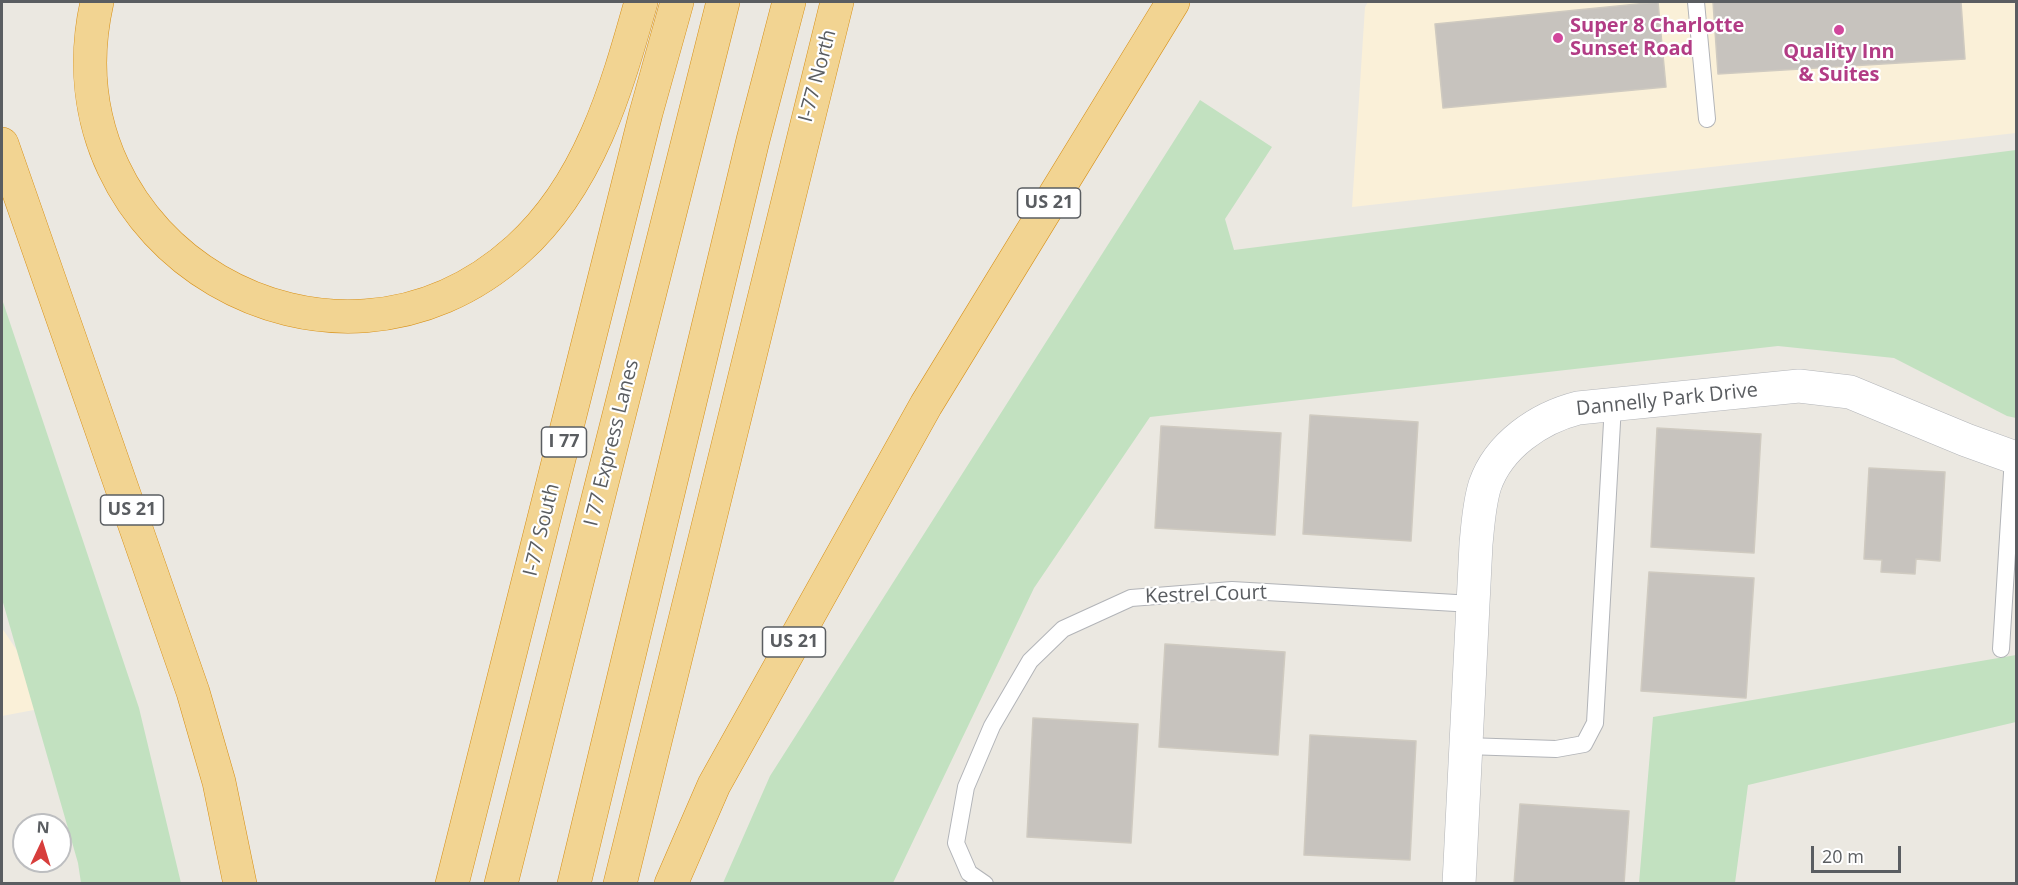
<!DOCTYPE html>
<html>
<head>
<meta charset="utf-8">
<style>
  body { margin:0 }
  #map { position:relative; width:2018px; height:885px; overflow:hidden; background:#ebe8e1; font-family:"Open Sans",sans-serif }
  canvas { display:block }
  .frame { position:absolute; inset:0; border:3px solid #5a5d61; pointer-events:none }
  .north { position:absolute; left:12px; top:813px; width:60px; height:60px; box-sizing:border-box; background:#fff; border:2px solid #bdbec0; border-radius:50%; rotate:4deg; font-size:16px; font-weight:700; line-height:24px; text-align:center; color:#5a5d61 }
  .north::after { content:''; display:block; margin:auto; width:21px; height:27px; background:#d73e3c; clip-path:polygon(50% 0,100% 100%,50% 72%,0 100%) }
  .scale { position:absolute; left:1811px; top:846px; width:90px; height:27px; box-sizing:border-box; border:3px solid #5a5d61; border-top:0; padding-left:8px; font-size:18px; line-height:21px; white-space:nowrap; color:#5a5d61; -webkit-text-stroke:4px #fff; paint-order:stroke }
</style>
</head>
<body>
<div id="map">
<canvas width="2018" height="885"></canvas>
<div class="frame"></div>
<div class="north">N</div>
<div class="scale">20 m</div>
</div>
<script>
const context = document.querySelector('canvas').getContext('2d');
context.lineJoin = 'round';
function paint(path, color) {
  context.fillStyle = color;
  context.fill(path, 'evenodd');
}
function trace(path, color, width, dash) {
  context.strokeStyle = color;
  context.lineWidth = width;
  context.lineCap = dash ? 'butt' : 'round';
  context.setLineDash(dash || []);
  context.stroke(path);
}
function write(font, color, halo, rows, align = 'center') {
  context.font = font + ' "Open Sans",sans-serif';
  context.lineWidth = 4.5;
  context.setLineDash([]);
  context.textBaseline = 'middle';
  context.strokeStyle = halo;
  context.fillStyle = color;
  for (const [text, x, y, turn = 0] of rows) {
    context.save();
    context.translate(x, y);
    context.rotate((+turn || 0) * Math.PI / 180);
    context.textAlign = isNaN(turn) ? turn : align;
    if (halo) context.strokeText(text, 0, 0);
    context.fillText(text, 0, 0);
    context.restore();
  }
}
paint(new Path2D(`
  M1368 2H2016V133L1352 207 1365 7Z
  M2 628 18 652 39 709 2 716Z`), '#faf0d8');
paint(new Path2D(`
  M1200 100 1272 147 1225 219 1234 250 2016 150V418L2007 416 1894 358 1778 346 1150 417 1034 588 893 883H723L770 776Z
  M2 299 139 708 181 883H81L78 863 2 599Z
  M2016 655V722L1748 785 1735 883H1639L1653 717Z`), '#c2e1c0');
const building = new Path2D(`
  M1658 2 1666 87 1443 108 1435 24Z
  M1713 2H1961L1965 59 1718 74Z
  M1310 415 1418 422 1411 541 1303 534Z
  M1161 426 1281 433 1275 535 1155 528Z
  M1657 428 1761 434 1754 553 1651 547Z
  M1869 468 1945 472 1940 561 1916 559 1915 574 1881 572 1882 560 1864 559Z
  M1649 572 1754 578 1746 698 1641 691Z
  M1165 644 1285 652 1278 755 1159 747Z
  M1033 718 1138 724 1131 843 1027 837Z
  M1310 735 1416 741 1410 860 1304 855Z
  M1520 804 1629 811 1624 884H1514Z`);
paint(building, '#c7c3be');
trace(building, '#cfcac0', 1.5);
const lane = new Path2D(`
  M1696 2 1707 119
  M2001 649 2013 457
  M1466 746 1556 749 1584 744 1595 723 1613 405
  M985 884 969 873 956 843 966 787 992 726 1030 661 1063 629 1131 598 1232 590 1473 604`);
const street = new Path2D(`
  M1459 884 1476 544C1478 524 1479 504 1485 485 1499 445 1539 418 1578 408L1799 386 1850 392 1966 440 2016 458`);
const highway = new Path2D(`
  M97 2C42 247 332 417 518 249 589 185 616 91 641 2
  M2 144 193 692 219 782 240 884
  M452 884 646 113 677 2
  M501 884 723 2
  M574 884 753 140 789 2
  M620 884 837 2
  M671 884 714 785 926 405 1173 2`);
trace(lane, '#b2b4b8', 18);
trace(street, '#b2b4b8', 34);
trace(highway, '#d68f16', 34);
trace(lane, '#fff', 16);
trace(street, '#fff', 33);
trace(highway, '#f2d492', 33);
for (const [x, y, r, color] of [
  [1839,30,6,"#d1479c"],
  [1558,38,6,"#d1479c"]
]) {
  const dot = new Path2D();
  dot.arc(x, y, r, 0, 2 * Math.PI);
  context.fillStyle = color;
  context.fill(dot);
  trace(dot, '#fff', 2);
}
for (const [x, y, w] of [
  [1049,203,63],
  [564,442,45],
  [132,510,63],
  [794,642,63]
]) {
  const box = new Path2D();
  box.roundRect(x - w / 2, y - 15, w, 30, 4.5);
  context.fillStyle = '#fff';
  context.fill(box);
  trace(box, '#5a5d61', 1.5);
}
write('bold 18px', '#5a5d61', null, [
  ["US 21",1049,203],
  ["I 77",564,442],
  ["US 21",132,510],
  ["US 21",794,642]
]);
write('bold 20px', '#b23c85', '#fff', [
  ["Super 8 Charlotte",1570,26],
  ["Sunset Road",1570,49],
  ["Quality Inn",1839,52,"center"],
  ["& Suites",1839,75,"center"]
], 'left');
write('20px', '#5a5d61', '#fff', [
  ["I-77 North",818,76,-75],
  ["Dannelly Park Drive",1667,400,-6],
  ["I 77 Express Lanes",612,443,-76],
  ["I-77 South",542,530,-76],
  ["Kestrel Court",1206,595,-2]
]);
</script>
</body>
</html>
